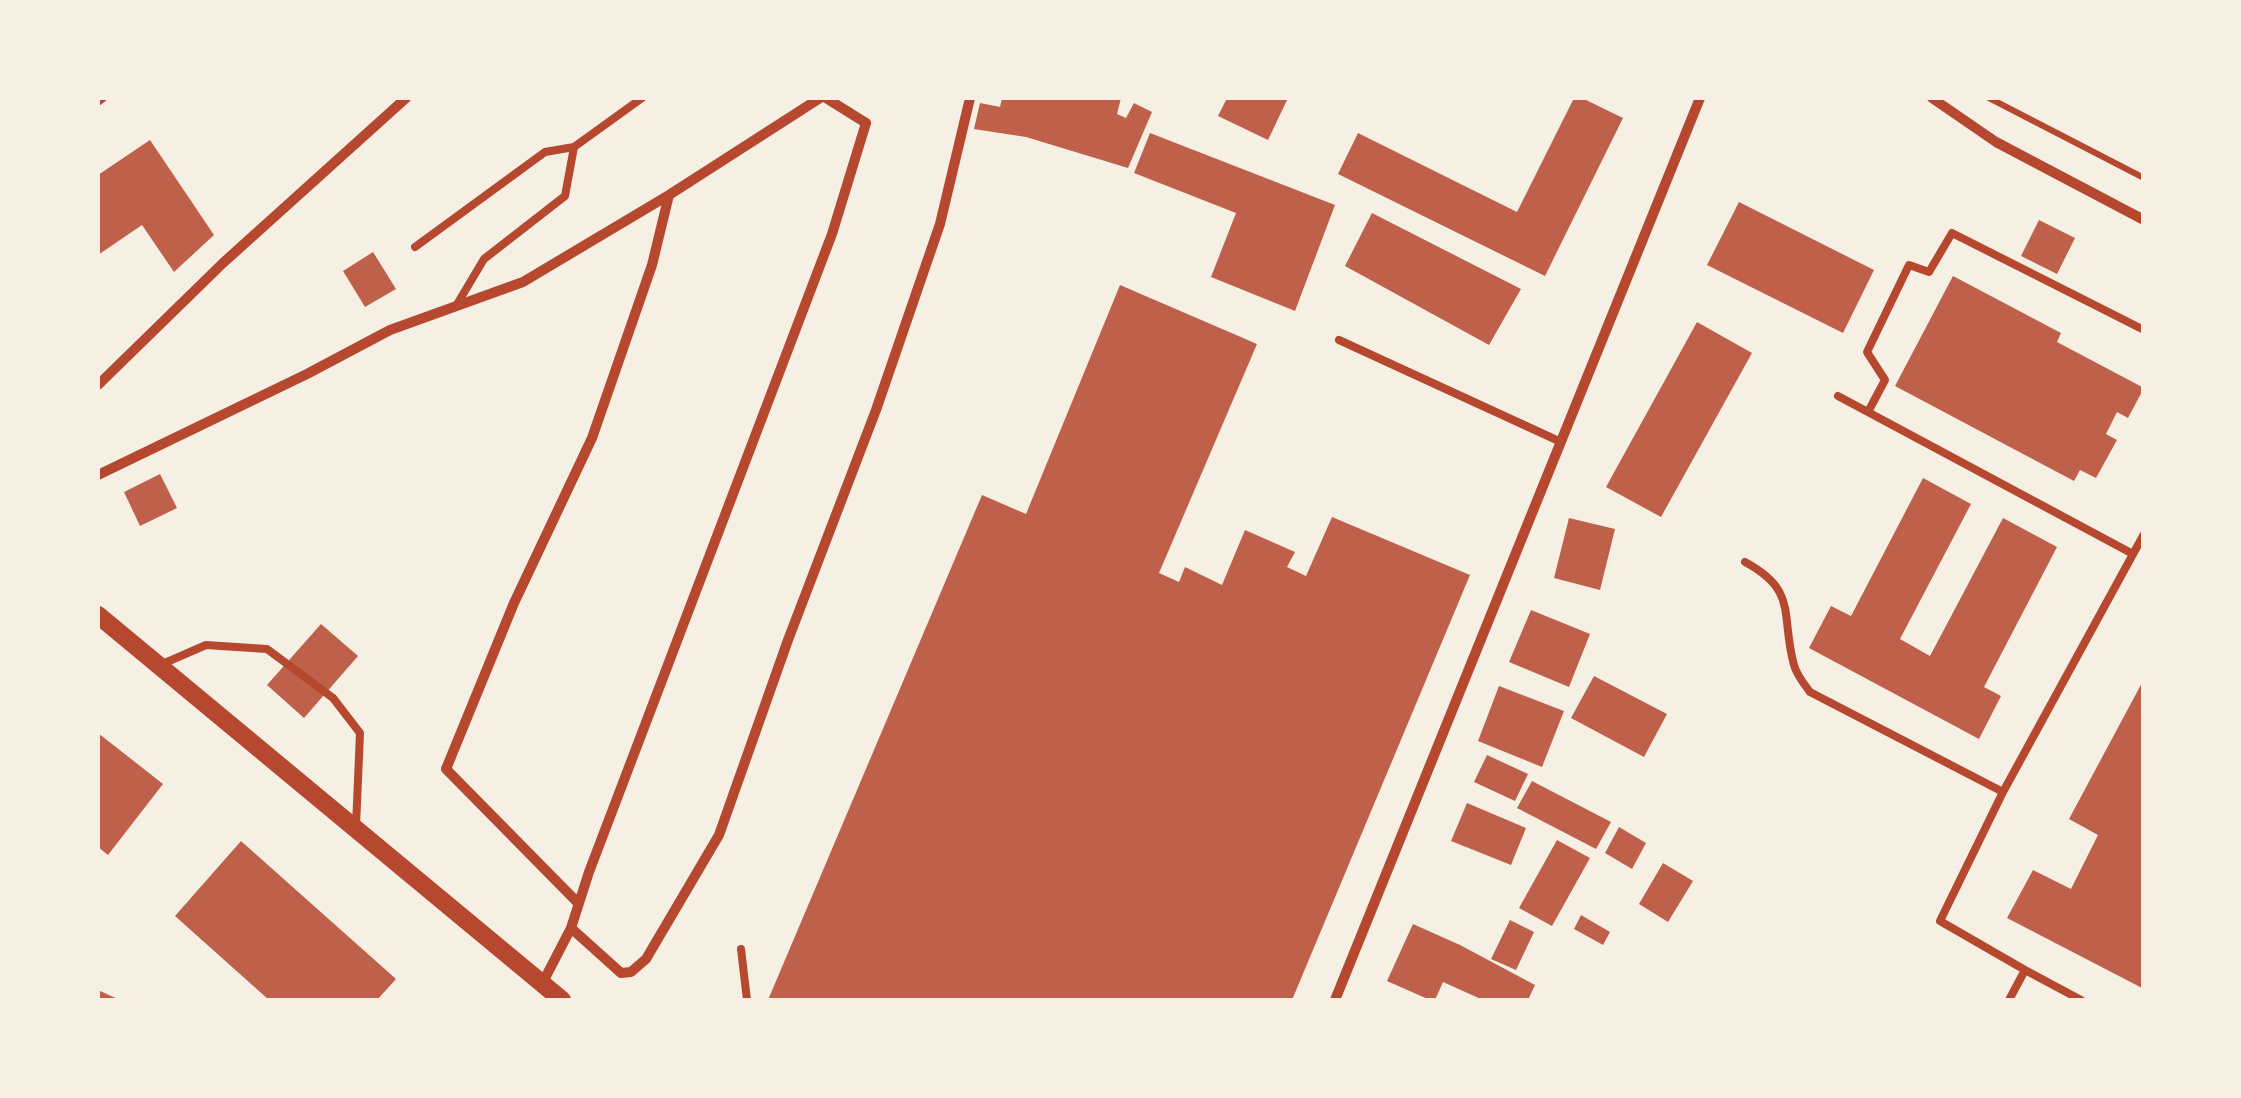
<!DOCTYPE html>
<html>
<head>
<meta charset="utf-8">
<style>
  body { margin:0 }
  #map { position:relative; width:2241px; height:1098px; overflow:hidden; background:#f6efe4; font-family:"DejaVu Sans",sans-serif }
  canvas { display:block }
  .frame { position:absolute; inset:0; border:100px solid #f6efe4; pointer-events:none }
</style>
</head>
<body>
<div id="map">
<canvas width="2241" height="1098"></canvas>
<div class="frame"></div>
</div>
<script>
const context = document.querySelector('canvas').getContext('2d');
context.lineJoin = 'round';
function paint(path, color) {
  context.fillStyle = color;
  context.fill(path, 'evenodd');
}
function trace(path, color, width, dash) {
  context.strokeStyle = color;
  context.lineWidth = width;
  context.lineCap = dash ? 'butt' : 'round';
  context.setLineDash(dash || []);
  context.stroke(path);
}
paint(new Path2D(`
  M1002 98H1089L1096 100 1097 98H1121L1117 114 1126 118 1134 103 1152 112 1128 168 1026 137 974 129 980 103 1000 107Z
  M1227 98H1288L1268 140 1218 116Z
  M1574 98H1582L1623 118 1545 276 1338 174 1358 133 1517 212Z
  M1150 133 1335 205 1295 311 1211 277 1236 213 1134 173Z
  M150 140 214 235 174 272 142 225 98 255V175Z
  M1739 202 1874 270 1843 333 1707 265Z
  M1372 213 1521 289 1489 345 1345 266Z
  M2039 220 2075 238 2057 274 2021 256Z
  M373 252 396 289 365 307 343 271Z
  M1953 276 2061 333 2057 342 2144 388 2128 418 2117 412 2106 434 2117 440 2096 478 2080 470 2074 481 1895 386Z
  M1120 285 1257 344 1159 573 1179 582 1185 567 1222 585 1245 530 1295 552 1287 567 1306 576 1332 517 1470 575 1292 1000H768L982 495 1026 514Z
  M1697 322 1752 353 1661 517 1606 487Z
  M160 474 177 508 140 526 124 492Z
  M1923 478 1971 504 1900 639 1930 656 2003 518 2057 547 1984 687 2001 696 1979 739 1809 648 1831 606 1851 616Z
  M1569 518 1615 529 1600 590 1554 578Z
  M1531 610 1590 634 1569 687 1509 662Z
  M321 624 358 656 304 718 267 685Z
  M1594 676 1667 714 1644 757 1571 718Z
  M2144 679V989L2007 918 2033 870 2071 889 2098 835 2069 819Z
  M1499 686 1564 711 1542 767 1478 741Z
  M98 733 163 784 108 855 98 847Z
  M1487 755 1528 774 1515 801 1474 782Z
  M1532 781 1611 822 1596 849 1517 808Z
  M1467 803 1526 828 1511 865 1451 841Z
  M1619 827 1646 843 1632 869 1605 853Z
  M1557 840 1590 858 1552 926 1519 908Z
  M241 841 396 979 377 1000H269L175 916Z
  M1663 863 1693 881 1668 922 1639 904Z
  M1581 915 1610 932 1603 945 1574 929Z
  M1510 920 1534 932 1516 970 1491 959Z
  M1413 924 1460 945 1535 985 1528 1000H1483L1443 982 1435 1000H1430L1387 981Z
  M98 990 120 1000H98Z`), '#bf614a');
trace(new Path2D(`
  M1989 98 2144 178`), '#b5482f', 6);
trace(new Path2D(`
  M98 102 103 98
  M415 247 545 152 574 147
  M456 306 484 259 565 196 574 147 642 98
  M1339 340 1561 442
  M1838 396 2133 554
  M1868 412 1885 380 1867 352 1909 265 1929 272 1952 233 2144 330
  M1745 562C1799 591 1780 615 1794 665 1796 674 1804 684 1810 692L2003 792
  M160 665 206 645 267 649 333 698 360 733 356 826
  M741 949 747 1000
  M2025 970 1940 921 2003 792 2144 534
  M2009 1000 2025 970 2081 1000`), '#b5482f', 8);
trace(new Path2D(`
  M1932 98 1996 142 2144 220
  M98 385 223 263 406 98
  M98 475 307 374 390 330 523 282 669 195 820 98
  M578 903 446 769 514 603 592 438 652 265 669 195
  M571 928 621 973 631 972 646 959 719 835 788 640 876 410 940 224 970 98
  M542 984 571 928 589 872 832 234 866 123 826 98
  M1335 1000 1700 98`), '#b5482f', 10);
trace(new Path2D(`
  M98 615 562 1000`), '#b5482f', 18);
</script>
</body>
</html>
